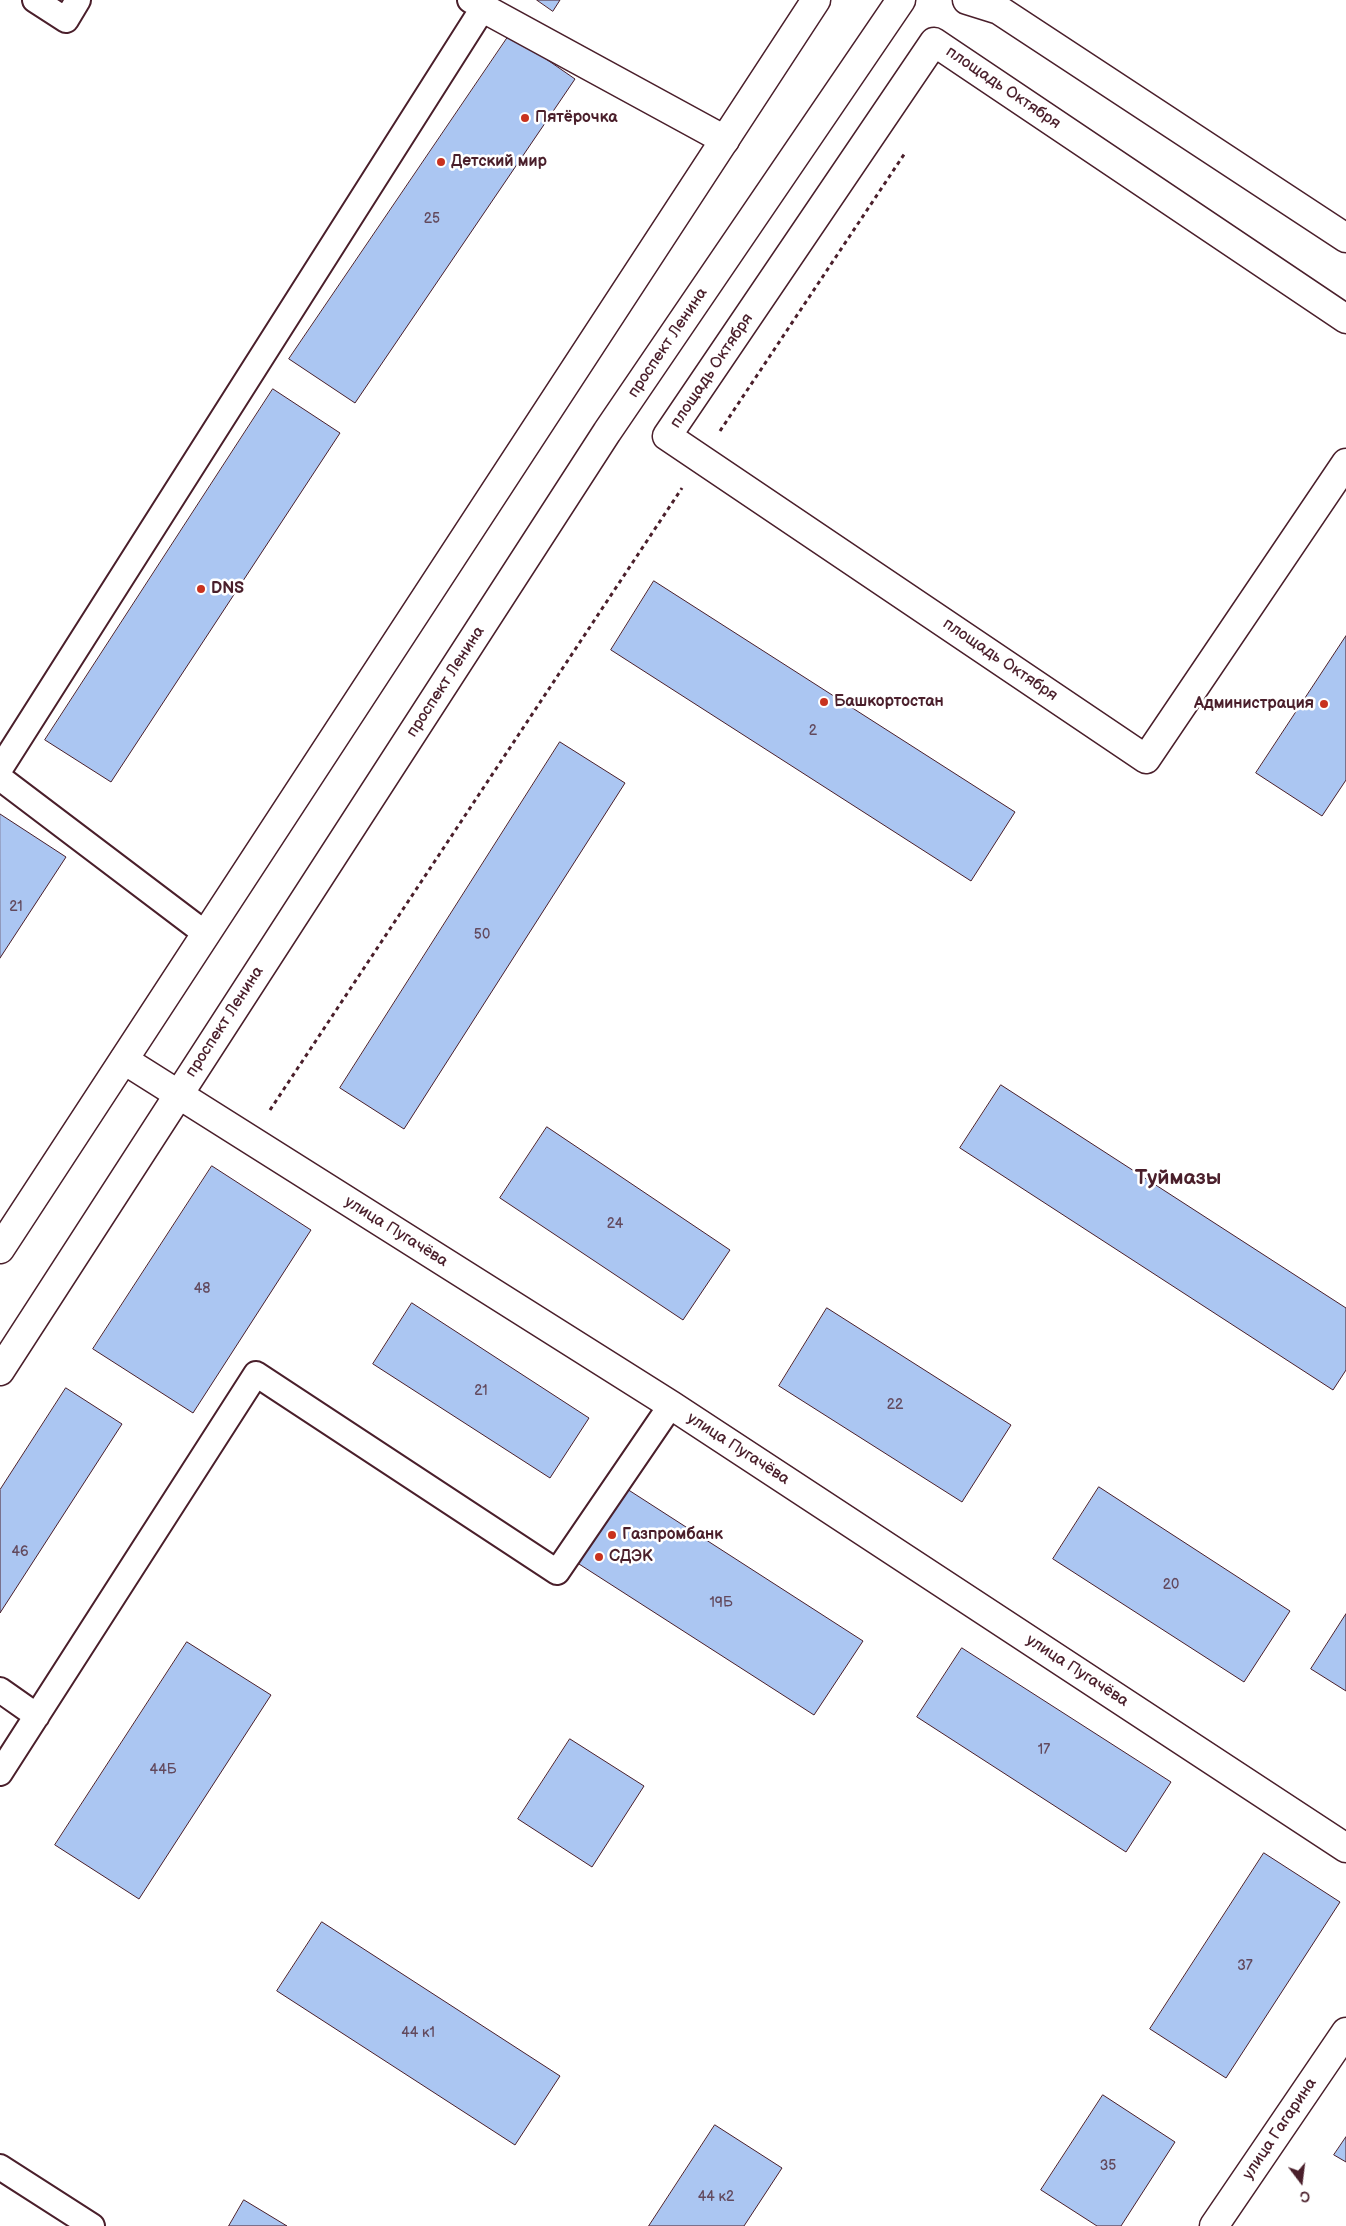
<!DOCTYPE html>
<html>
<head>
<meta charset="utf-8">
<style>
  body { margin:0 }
  #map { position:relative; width:1346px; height:2226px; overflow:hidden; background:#fff; font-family:"Balsamiq Sans",sans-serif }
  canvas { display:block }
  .north { position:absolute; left:1276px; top:2156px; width:50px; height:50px; -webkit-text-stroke:4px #fff; paint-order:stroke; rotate:165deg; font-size:14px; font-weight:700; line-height:20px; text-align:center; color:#4a1f2b }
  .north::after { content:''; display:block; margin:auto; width:18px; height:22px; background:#4a1f2b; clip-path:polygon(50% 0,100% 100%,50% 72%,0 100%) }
</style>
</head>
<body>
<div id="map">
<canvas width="1346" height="2226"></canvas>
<div class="north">С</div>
</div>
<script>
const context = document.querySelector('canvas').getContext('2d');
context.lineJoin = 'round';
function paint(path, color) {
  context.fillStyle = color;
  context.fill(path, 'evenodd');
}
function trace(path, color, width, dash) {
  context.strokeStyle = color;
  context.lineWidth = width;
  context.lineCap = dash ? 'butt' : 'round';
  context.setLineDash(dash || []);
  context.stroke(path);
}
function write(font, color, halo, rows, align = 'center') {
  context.font = font + ' "Balsamiq Sans",sans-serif';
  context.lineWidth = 5;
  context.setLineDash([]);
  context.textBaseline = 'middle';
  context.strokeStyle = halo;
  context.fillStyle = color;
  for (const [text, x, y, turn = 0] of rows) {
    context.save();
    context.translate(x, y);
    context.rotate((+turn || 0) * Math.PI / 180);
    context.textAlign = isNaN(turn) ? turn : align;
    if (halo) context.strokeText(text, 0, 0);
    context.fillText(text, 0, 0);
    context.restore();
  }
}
const building = new Path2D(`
  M537 0H560L553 11Z
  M510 34 575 79 355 403 289 359Z
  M273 389 340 433 111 782 45 740Z
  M654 581 1015 812 971 881 611 650Z
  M1346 636V780L1322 816 1256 773Z
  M560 742 625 783 404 1129 340 1088Z
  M0 814 66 857 0 958Z
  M1001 1085 1346 1308V1370L1333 1390 960 1148Z
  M547 1127 730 1250 683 1320 500 1198Z
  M212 1166 311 1230 193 1413 93 1349Z
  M412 1303 589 1418 550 1478 373 1364Z
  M827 1308 1011 1425 962 1502 779 1386Z
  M66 1388 122 1424 0 1613V1490Z
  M1099 1487 1290 1611 1244 1682 1053 1559Z
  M627 1489 863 1641 814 1715 579 1564Z
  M1346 1614V1691L1311 1669Z
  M187 1642 271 1695 139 1899 55 1845Z
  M962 1648 1171 1782 1126 1852 917 1717Z
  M570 1739 644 1786 592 1867 518 1819Z
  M1264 1853 1340 1902 1226 2078 1150 2029Z
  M322 1922 560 2076 515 2145 277 1991Z
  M1103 2095 1175 2142 1121 2226H1097L1041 2190Z
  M715 2125 782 2168 744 2226H649Z
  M1346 2137V2162L1334 2155Z
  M244 2200 287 2226H229Z`);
paint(building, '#abc6f2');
trace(building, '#4a1f2b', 1);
const service = new Path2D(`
  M35 0 66 20 78 0
  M0 769 483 8 470 0
  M0 778 206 934
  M0 1690 37 1716
  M0 1773 256 1374 557 1572 671 1405
  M0 2167 92 2226`);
const pedestrian = new Path2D(`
  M1346 319 934 42 667 436 1146 759 1346 463`);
const minor = new Path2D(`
  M483 8 725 140
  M124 1060 671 1405 1346 1848
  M1214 2226 1346 2032`);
const tertiary = new Path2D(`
  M967 0 999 10 1346 238
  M0 1249 816 0
  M0 1371 607 432 901 0`);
trace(service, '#4a1f2b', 28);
trace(pedestrian, '#4a1f2b', 31);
trace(minor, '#4a1f2b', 31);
trace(tertiary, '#4a1f2b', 31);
trace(new Path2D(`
  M720 431 905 153
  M270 1110 682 488`), '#4a1f2b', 3, [4, 4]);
trace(service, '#fff', 24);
trace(pedestrian, '#fff', 28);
trace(minor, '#fff', 28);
trace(tertiary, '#fff', 28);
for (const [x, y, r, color] of [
  [525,118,5,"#c8321e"],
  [441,162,5,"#c8321e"],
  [201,589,5,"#c8321e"],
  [824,702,5,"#c8321e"],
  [1324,704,5,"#c8321e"],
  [612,1535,5,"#c8321e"],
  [599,1557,5,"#c8321e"]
]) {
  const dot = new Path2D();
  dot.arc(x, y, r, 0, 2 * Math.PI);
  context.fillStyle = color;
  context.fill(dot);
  trace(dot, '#fff', 2);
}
write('14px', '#62495d', null, [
  ["25",432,219],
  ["2",813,731],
  ["21",16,907],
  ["50",482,935],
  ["24",615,1224],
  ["48",202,1289],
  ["21",481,1391],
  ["22",895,1405],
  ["46",20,1552],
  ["20",1171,1585],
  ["19Б",721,1603],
  ["17",1044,1750],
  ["44Б",163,1770],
  ["37",1245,1966],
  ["44 к1",418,2033],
  ["35",1108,2166],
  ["44 к2",716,2197]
]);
write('16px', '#4a1f2b', '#fff', [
  ["площадь Октября",1003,88,34],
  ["проспект Ленина",668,343,-56],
  ["площадь Октября",712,371,-56],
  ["площадь Октября",1000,660,34],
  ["проспект Ленина",446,682,-57],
  ["проспект Ленина",225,1022,-57],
  ["улица Пугачёва",396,1232,32],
  ["улица Пугачёва",738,1449,33],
  ["улица Пугачёва",1077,1671,33],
  ["улица Гагарина",1280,2129,-56]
]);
write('bold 16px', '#4a1f2b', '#fff', [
  ["Пятёрочка",535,118],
  ["Детский мир",451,162],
  ["DNS",211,589],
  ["Башкортостан",834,702],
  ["Администрация",1314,704,"right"],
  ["Газпромбанк",622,1535],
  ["СДЭК",609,1557]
], 'left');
write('bold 21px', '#4a1f2b', '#fff', [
  ["Туймазы",1178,1179]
]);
</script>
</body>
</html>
